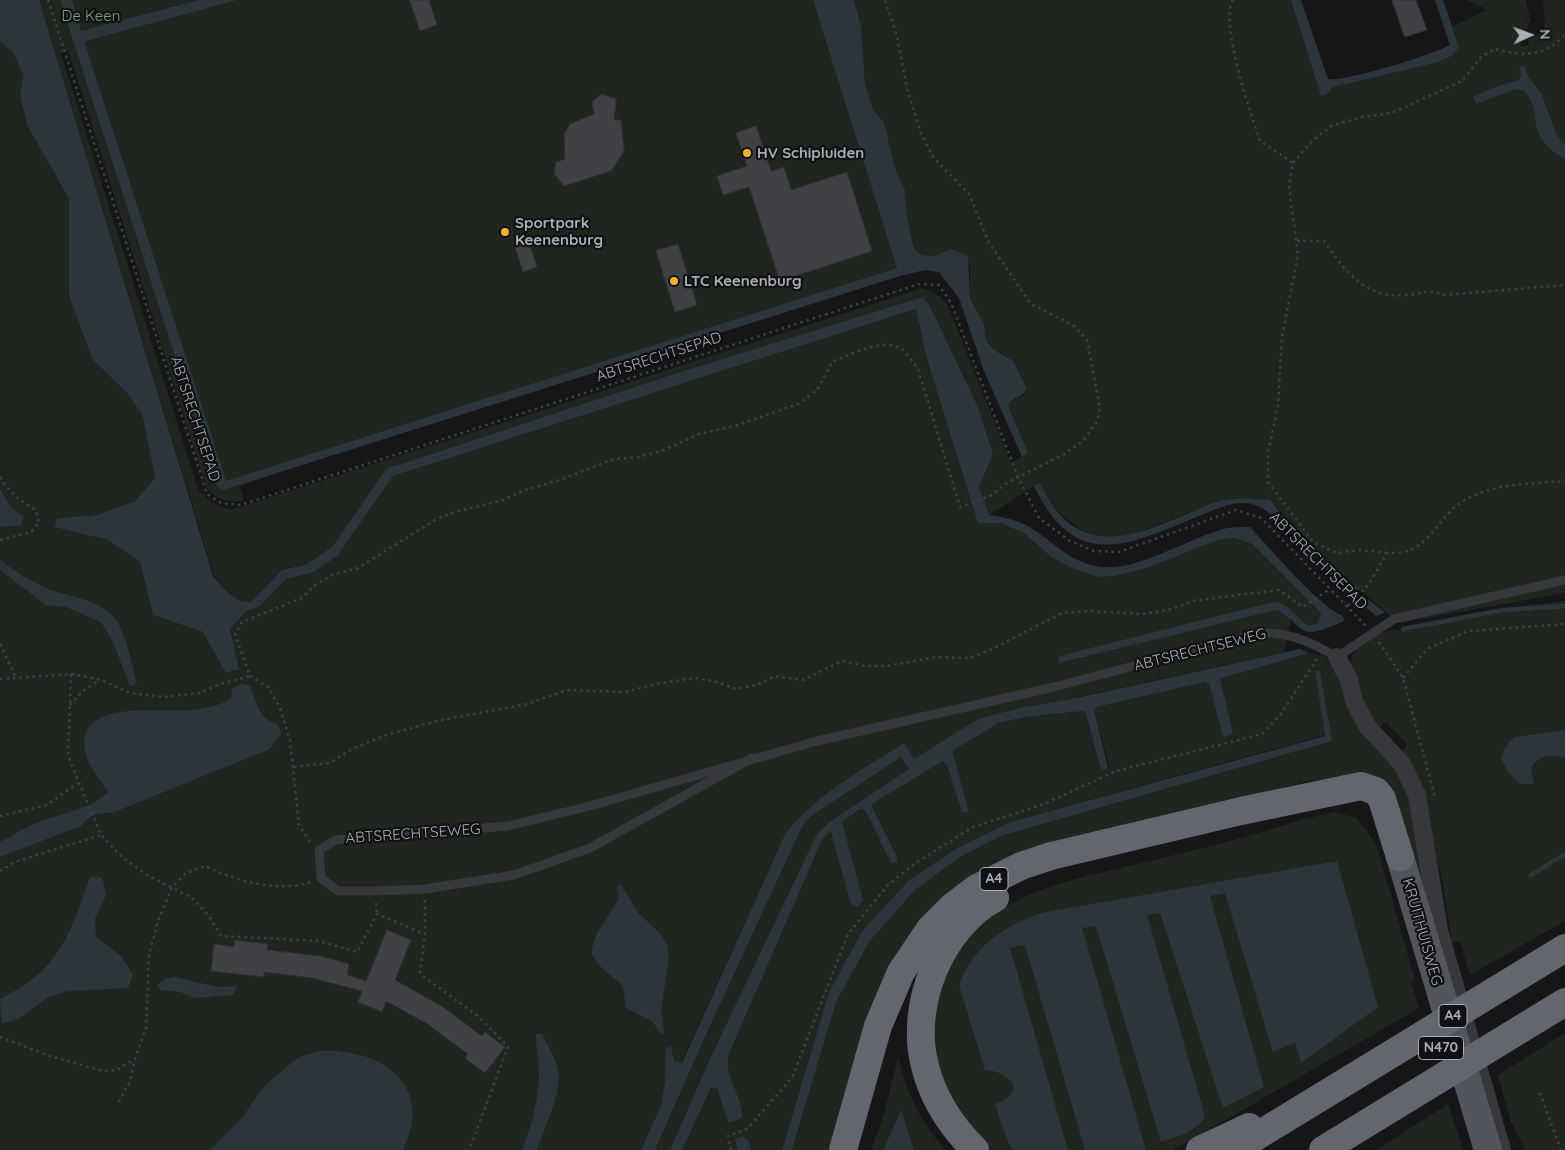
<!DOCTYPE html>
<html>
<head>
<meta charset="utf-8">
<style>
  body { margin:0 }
  #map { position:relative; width:1565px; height:1150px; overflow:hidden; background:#161618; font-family:Quicksand,sans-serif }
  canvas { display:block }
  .north { position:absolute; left:1505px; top:10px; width:50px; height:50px; -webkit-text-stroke:4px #111113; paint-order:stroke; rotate:88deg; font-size:14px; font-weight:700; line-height:20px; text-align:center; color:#a8adb8 }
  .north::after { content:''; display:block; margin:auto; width:18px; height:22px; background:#a8adb8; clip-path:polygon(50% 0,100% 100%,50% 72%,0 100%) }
</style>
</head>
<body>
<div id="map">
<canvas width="1565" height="1150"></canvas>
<div class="north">N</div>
</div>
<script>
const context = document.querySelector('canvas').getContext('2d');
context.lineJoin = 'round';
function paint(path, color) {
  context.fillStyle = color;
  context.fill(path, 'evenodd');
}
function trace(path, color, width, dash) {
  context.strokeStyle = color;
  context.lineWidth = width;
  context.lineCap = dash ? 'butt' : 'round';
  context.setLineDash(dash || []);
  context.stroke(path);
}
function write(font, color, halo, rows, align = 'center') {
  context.font = font + ' Quicksand,sans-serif';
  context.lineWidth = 4.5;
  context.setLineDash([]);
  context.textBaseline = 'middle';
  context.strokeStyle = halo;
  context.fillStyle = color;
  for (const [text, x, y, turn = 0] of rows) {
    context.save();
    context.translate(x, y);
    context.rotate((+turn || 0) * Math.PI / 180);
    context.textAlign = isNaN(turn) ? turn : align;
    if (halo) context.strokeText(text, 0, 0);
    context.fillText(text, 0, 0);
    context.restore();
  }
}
paint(new Path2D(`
  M22 0H814L897 268 227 490 240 486 244 500C228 504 219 500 207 489L68 50 61 54 198 489 213 504 231 510 923 288 940 296 947 304 1011 463 1028 453 1008 405 1010 402 1024 395 1017 369 1004 354 993 349 986 340 984 324 970 298V264L951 250 934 256 922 255 914 249 907 217 905 190 895 168 884 122 873 110 865 84 861 26 854 0H1291L1320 91 1327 94 1333 87 1435 63 1452 56 1456 36 1451 27 1488 10 1467 0H1526L1531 23 1527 22 1529 27 1517 37 1522 45 1528 46 1529 39 1545 31 1543 0H1565V593L1398 623 1351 581 1324 561 1270 499 1208 505 1131 535 1110 538 1091 535 1078 528 1056 510 1039 483 979 522 1000 523 1024 533 1051 557 1098 577 1150 567 1218 540 1234 538 1252 544 1321 613 1318 623 1309 627 1292 611 1284 652 978 719 914 760 903 743 785 834 681 1063 674 1061 665 1081 661 1105 641 1150H0V42L13 52 23 75 20 95 27 125 69 199V295L92 359 127 393 142 414 155 478 135 501 97 515 57 518 54 527 108 540 140 562 153 615 203 632 239 669 230 629 246 610 260 606 286 579 314 572 361 522 393 476 916 309 926 356 968 490 993 454 978 407 930 306 923 298 677 373 386 469 333 546 307 564 282 570 252 601C236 604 223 588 214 576L56 58Z
  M1565 601V730L1515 737 1534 784 1531 768C1539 754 1550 756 1565 757V921L1470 975 1460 941 1452 943 1441 873 1401 753 1407 744 1386 722 1378 728C1368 715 1346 673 1352 657 1355 649 1362 645 1369 640 1381 631 1390 629 1405 631L1508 608Z
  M1308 653 1325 656C1353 698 1391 746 1407 795 1422 839 1426 888 1433 934L1368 774 1304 782 1198 810 944 899 828 1150H792L836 1002 870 941 915 890 960 857 1001 836 1332 741 1320 671H1315L1325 735 1010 822 957 848 909 880 862 931 829 992 782 1150H751L748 1140 735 1143 737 1150H682L711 1088 717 1089 728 1122 730 1123 742 1118C744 1096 723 1077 729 1054L822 840 829 831 862 903 842 822 860 809 865 810 890 861 897 862V857L872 807V803L943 761 947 765 969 812 953 754 954 750 999 723 1025 717 1083 711 1086 714 1100 767 1103 769 1108 768 1109 766 1094 710 1097 707 1205 682 1209 684 1223 736 1225 737 1220 679Z
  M901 756 909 769 831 821 708 1063 670 1150H655L705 1037 802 827 810 817Z
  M1334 812 1357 818 1376 843 1415 980 1411 982 1419 1008 1174 1150H993C957 1118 934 1077 935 1029 935 1007 940 987 950 967 981 904 1044 886 1108 871 1141 863 1174 855 1207 847 1250 837 1291 821 1334 812Z
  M1565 1033V1150H1525L1510 1119 1498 1075Z
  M898 1056C906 1092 921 1123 946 1150H914L901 1111 883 1150H871L884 1114Z
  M1448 1104 1463 1150H1376Z`), '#1e261f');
paint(new Path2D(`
  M0 0H39L213 576C223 587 236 605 252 601L282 570 307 564 333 546 386 469 677 373 923 297 930 306 978 407 993 454 979 487 989 515C1002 517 1014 519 1026 525 1053 540 1068 563 1102 567 1139 571 1190 537 1227 528 1234 527 1242 527 1250 527 1271 549 1317 605 1343 616L1344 621C1334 625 1321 632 1310 632 1298 632 1291 614 1275 610L1059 663V657L1067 654 1273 602C1290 603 1296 618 1309 626L1318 623 1321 613 1252 544 1234 538 1218 540 1150 567 1114 576 1098 577 1070 567 1051 557 1024 533 1000 523H978L926 356 916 309 393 476 338 555 314 572 286 579 260 606 246 611 230 629 239 669 226 673 203 632 153 615 140 562 108 540 54 527 57 518 97 515 135 501 155 478 142 414 127 393 92 359 69 295V199L27 125 20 95 23 75 13 52 0 42Z
  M60 0H72L81 31 199 0H237L86 41 85 44 226 481 897 268 813 0H854L861 26 865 84 873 110 884 122 895 168 905 190 907 217 914 249 922 255 934 256 951 249 968 256 970 298 984 324 986 340 993 349 1013 361 1027 389C1022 398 1012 397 1008 405L1028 453 1022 457 984 371 959 298 939 272 925 270 900 276 223 490 217 486Z
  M1291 0H1301L1328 79C1345 82 1432 55 1450 45L1435 0H1443L1459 47 1452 56 1435 63 1333 87 1327 94 1321 96Z
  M1519 66 1526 67 1528 77 1541 93 1556 134 1565 145V159C1558 154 1548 149 1543 141 1531 125 1539 103 1523 90H1512L1477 104 1473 97 1495 87 1519 80 1521 76Z
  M1039 483C1045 491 1049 501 1055 509 1092 555 1139 534 1184 515 1196 510 1208 504 1220 501 1237 497 1253 500 1270 499L1287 522 1283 525C1275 518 1266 509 1255 505 1239 499 1218 508 1204 514 1132 543 1077 576 1034 486Z
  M0 489 11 507 23 516 22 525 0 527Z
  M0 560C15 571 29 580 46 588 70 598 107 599 119 625 128 643 132 665 137 684L130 686 113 642 101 622 66 607 46 605 0 570Z
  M1324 561 1360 589 1354 595 1320 565Z
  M1368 599 1383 611 1385 613 1376 616 1363 605Z
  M1300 649 1308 653 1220 679 1233 733 1225 737H1223L1209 684 1205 682 1097 707 1094 710 1108 768 1103 770 1100 767 1086 714 1083 711 1025 717 999 723 954 750 953 753 969 812H962L947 765 943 761 872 804V807L897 857V862L891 863 890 861 865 810 860 809 842 822 863 900 857 907 851 904 831 833 829 832 822 840 729 1054C723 1077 744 1096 742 1118L730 1123 728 1122 717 1089 711 1088 682 1150H670L708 1063 817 834 831 821 909 769 901 757 810 817 802 827 705 1037 655 1150H641L661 1105 665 1081 666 1048 671 1046 674 1061 682 1063 785 834C818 793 860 771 904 743L914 759 978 719 1020 708 1081 697Z
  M1315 671H1320L1332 741 1001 836 960 857 915 890 870 941 836 1002 792 1150H782L829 992 862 931 909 880 957 848 1010 822 1325 736Z
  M241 684 250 686C257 703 259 719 278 725L281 734 270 749 112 813C98 812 90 815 81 826L0 857V842C11 836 23 829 34 824 58 814 90 810 108 792 101 781 92 771 88 760 65 698 156 712 188 710 203 709 219 707 231 698L232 689Z
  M1565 730V757C1550 756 1539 754 1531 768L1534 784H1520L1508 772 1501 758 1505 747 1515 737Z
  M1337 861 1378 1007 1301 1063 1295 1042 1273 1052 1225 893 1210 896 1264 1087 1223 1108 1160 913 1147 915 1205 1116C1197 1132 1176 1137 1161 1142L1096 926 1082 928 1146 1150H1085L1025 945 1010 948 1068 1150H1014L1008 1142 995 1104C1000 1102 1006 1099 1009 1096 1024 1081 997 1070 985 1070L959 985C974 945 1003 927 1041 913Z
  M90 877H102L106 895 95 919 96 937 121 956 133 975 128 988 67 991 47 998 18 1019 2 1024 0 999C60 969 69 937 90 877Z
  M621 885 639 914 659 932 667 944 669 958 661 1011 664 1033 661 1034 652 1021 626 1008 623 986 600 966 592 955V948L597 933 619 899 617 887Z
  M175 977 218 987 237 986 233 995 194 998 180 992 161 990 157 985 166 979Z
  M536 1034H542C547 1045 556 1058 558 1070 561 1098 545 1125 537 1150H522C532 1126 539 1099 539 1073 539 1061 536 1047 536 1034Z
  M321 1051C382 1048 435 1086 403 1150H210L243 1117 259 1092 272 1079 299 1057Z
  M901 1110 914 1150H883Z
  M742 1136 748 1140 751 1150H737L735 1139Z`), '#2c353c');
trace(new Path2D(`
  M1403 629 1503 610 1565 606
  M1531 875 1565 854`), '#2c353c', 4.5);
const building = new Path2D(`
  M410 0H429L437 25 420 31Z
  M1392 0H1416L1427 30 1405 37Z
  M602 94 616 99 614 120H621L624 151 611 171 564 186 554 174 556 162 565 159 564 134 570 124 594 114 592 102Z
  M756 126 771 171 784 167 791 190 847 172 872 251 780 281 749 187 723 195 717 176 747 166 736 133Z
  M529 242 537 267 523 272 515 247Z
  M678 244 697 305 675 312 656 251Z
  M387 930 411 940 395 980 443 1007 482 1036 485 1032 505 1047 485 1073 465 1058 468 1054 426 1023 386 1001 382 1012 358 1002 362 991 312 978 264 972V977L211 971 214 944 234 947 235 940 268 944 267 950 320 956 349 964 347 975 366 981Z`);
paint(building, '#404145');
trace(building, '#303034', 1);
trace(new Path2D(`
  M48 0 207 494 221 503 241 505 919 284 939 285 951 303 1018 477 1039 518 1070 541 1094 551 1119 552 1236 510 1261 518 1366 626
  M1233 0C1219 22 1251 115 1260 141L1293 163
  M1297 241H1324C1346 272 1365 299 1406 295 1426 294 1423 288 1444 295L1565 285
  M0 477C9 492 20 501 36 510L39 523 31 532 0 540
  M1387 553 1359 550 1337 553 1313 542 1268 482V453L1278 405 1282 337 1298 255 1289 186 1293 163 1312 141 1331 126 1362 117 1392 113 1462 81 1481 57 1495 49C1523 56 1544 58 1565 34
  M1348 606 1369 584 1387 553C1394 553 1403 553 1410 550 1432 541 1441 516 1460 503 1489 483 1531 484 1565 481
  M1379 642 1403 678 1435 797
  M0 644 16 678
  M71 674 68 756 101 835 122 857 147 875 192 898 209 916 221 936 319 941 357 952 377 914 425 934
  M1403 678 1427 649 1468 631 1565 624
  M0 679 71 674 102 680 130 693 163 697 200 693 220 684 250 676
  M70 705 84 690 100 680
  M294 767 329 763 354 748 386 735 437 721 527 704 567 690 625 692 660 683 695 678 714 681 736 689 757 685 775 676 803 680 842 661 865 666H887L937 657 969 658 990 650 1062 613 1087 611 1143 614 1172 609 1192 601 1279 590 1303 607 1330 589
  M0 816 47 805 78 783
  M310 842 299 825 290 740 280 708 268 687 250 676 235 634 242 622 302 598 315 585 332 575 358 568 435 520 451 513 503 500 525 490 560 480 614 459 639 457 664 450 699 434 735 426 798 404 817 390 833 361C851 355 885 336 903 350 909 355 913 363 918 369L960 507 990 496 1008 482 1063 455 1083 441 1097 422 1100 408 1087 340 1073 325 1031 304 989 243 969 194 933 157 921 133 907 89 897 36 885 0
  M0 871 15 862 101 835
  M425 900V934L420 974 478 1016 508 1047 469 1150
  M376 903 377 914
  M0 1037 47 1055 103 1071 117 1070 135 1059 146 1028 149 955 158 921 172 887 186 873 205 866C237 881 276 893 311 882
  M1540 1093 1561 1150
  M119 1102 130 1081 135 1059
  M731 1150 728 1136 747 1129 792 1078 848 934 887 886 914 864 973 827 1044 804 1116 771 1262 734 1281 714 1317 659`), '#3d3f44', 2.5, [2.5, 4]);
trace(new Path2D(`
  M752 758 590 848 514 875 425 889 375 891H338L321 878 319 850 336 840 508 826 590 806 817 741 1054 687 1259 633C1290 632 1311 642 1337 657L1394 619 1565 580`), '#37383d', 9);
trace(new Path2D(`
  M1337 657 1349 680 1354 701 1367 726 1402 764 1417 795 1439 930 1502 1150`), '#37383d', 18);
trace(new Path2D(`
  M1400 857 1488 1150`), '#53555c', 28);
trace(new Path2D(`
  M843 1150 878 1026 901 972 930 929 952 907 977 888 1021 866 1051 856 1241 811 1361 786 1376 791 1382 799 1400 857
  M975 1150C952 1127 933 1099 925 1066 909 1006 940 928 995 898
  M1200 1150 1249 1127
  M1234 1150 1565 948
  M1323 1150 1565 1002`), '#63666e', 28);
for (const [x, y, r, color] of [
  [747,153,5,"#f2b134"],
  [505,232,5,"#f2b134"],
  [674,281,5,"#f2b134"]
]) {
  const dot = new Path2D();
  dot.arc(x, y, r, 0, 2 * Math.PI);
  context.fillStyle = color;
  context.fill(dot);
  trace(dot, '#111113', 2);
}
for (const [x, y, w] of [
  [994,879,28],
  [1453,1016,28],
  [1441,1048,45]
]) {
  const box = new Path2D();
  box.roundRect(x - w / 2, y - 11.5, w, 23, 4);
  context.fillStyle = '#111113';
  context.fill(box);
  trace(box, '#a8adb8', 1);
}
write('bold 14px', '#a8adb8', null, [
  ["A4",994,879],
  ["A4",1453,1016],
  ["N470",1441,1048]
]);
write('15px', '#7fa381', '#111113', [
  ["De Keen",91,16]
]);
write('bold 15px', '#a8adb8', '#111113', [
  ["HV Schipluiden",757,153],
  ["Sportpark",515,223],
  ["Keenenburg",515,240],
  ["LTC Keenenburg",684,281]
], 'left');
write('15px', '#a8adb8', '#111113', [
  ["ABTSRECHTSEPAD",659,357,-18],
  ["ABTSRECHTSEPAD",195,419,72],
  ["ABTSRECHTSEPAD",1318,561,45],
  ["ABTSRECHTSEWEG",1200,650,-14],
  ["ABTSRECHTSEWEG",413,834,-4],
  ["KRUITHUISWEG",1422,932,74]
]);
</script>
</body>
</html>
